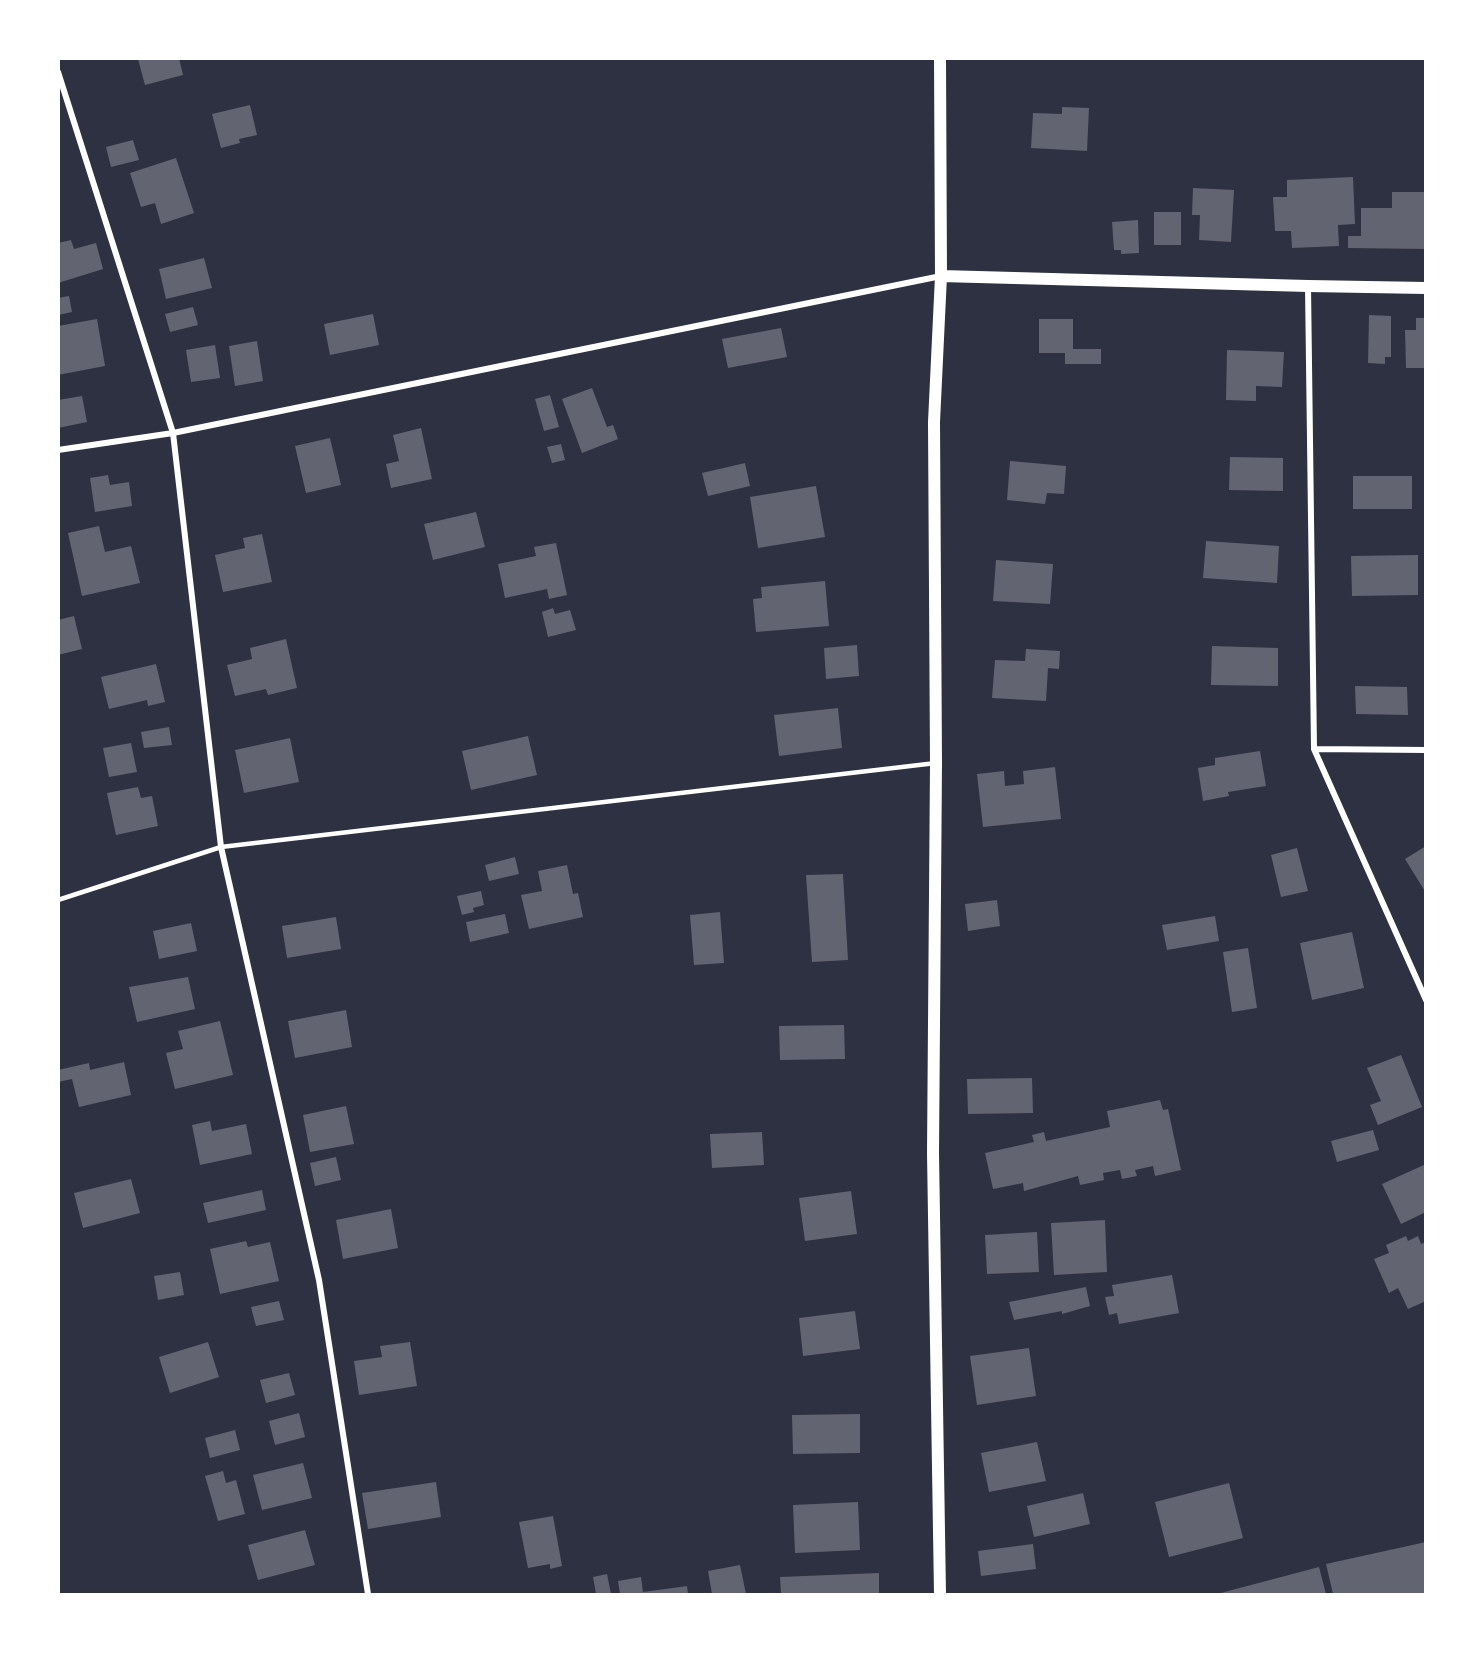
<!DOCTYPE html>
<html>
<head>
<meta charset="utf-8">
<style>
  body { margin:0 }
  #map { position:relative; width:1484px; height:1653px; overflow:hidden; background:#2d3142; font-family:Arial,sans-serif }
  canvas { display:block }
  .frame { position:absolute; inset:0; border:60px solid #fff; pointer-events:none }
</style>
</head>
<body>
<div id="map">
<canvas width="1484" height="1653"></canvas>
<div class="frame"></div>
</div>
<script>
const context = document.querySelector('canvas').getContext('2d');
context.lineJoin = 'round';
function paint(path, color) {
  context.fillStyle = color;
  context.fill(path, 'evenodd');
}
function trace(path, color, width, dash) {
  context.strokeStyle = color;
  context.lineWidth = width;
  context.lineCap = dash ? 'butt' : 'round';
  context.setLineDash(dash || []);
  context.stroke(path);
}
paint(new Path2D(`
  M179 58 183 75 145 85 138 59Z
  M250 105 257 135 239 139 240 143 221 148 212 114Z
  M1062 107 1089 108 1087 151 1031 148 1033 113 1062 114Z
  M133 140 139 160 111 167 106 147Z
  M176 158 194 213 161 224 155 203 141 207 130 173Z
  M1353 177 1355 224 1338 225 1339 246 1292 248 1291 231H1275L1273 197H1287V180Z
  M1193 188 1234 190 1231 242 1199 240 1200 215H1192Z
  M1392 192H1426V249L1348 248V236H1361V208H1392Z
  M1154 212H1181V245H1154Z
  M1138 220 1139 253 1121 254V250H1114L1112 222Z
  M71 240 74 249 96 243 103 269 58 283V243Z
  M204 258 212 288 166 299 159 269Z
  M69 296 72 312 58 315V298Z
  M193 307 198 325 170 332 165 314Z
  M373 314 379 345 330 355 324 324Z
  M1369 315 1391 316V357H1385V364L1368 363Z
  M1416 318H1426V368H1406L1405 330H1416Z
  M97 319 105 366 58 375V326Z
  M1039 319H1073V349H1101V364H1065V353H1039Z
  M781 328 787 357 728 368 722 339Z
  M257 341 263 381 235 386 229 346Z
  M215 345 220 378 191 382 186 350Z
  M1227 350 1284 352 1282 387 1256 386V401L1226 400Z
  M592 388 607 427 613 425 618 439 582 453 562 399Z
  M550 395 559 427 544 431 535 399Z
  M82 396 87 422 58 428V400Z
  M421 428 432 479 391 488 386 464 399 461 393 435Z
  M330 438 341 485 306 493 295 446Z
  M561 444 565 460 552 463 547 447Z
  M1230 457 1283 458V491L1229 490Z
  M1010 461 1066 466 1064 494 1047 493 1045 504 1007 500Z
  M745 463 750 486 708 496 702 473Z
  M108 475 110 485 129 482 132 506 95 512 90 478Z
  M1353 476H1412V509H1353Z
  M816 486 825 537 758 548 750 497Z
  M476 512 485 547 433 560 424 524Z
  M99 526 105 552 131 546 140 583 82 596 68 533Z
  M262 534 272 582 223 592 215 555 245 548 243 538Z
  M1206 541 1279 546 1277 583 1203 578Z
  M556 543 567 595 549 599 547 589 505 598 498 564 536 556 534 547Z
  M1418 555V595L1352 596 1351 556Z
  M996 560 1053 564 1050 604 993 601Z
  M825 581 829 626 756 632 753 599 762 598 761 587Z
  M553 608 555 614 570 610 576 630 548 637 542 612Z
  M74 616 82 649 58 655V620Z
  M286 639 297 688 268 695 266 689 235 696 227 665 252 659 250 648Z
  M857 645 859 676 826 679 824 648Z
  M1212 646 1278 648V686L1211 685Z
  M1026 649 1060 651 1059 669 1048 668 1046 701 992 698 995 660 1025 661Z
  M156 664 165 702 148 706 147 700 109 709 101 677Z
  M1355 686 1407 687 1408 715 1356 714Z
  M838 708 842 748 779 756 774 715Z
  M169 727 172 745 144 748 141 732Z
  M528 736 537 775 471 790 462 751Z
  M290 738 299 782 244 793 235 750Z
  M131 743 137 772 109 777 103 748Z
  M1260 751 1266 786 1228 792 1229 796 1203 801 1198 768 1215 765V758Z
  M1055 767 1061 819 983 827 977 774 1004 771 1005 786 1024 784 1023 771Z
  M138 787 141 798 152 796 158 826 116 835 107 793Z
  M1426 846V893L1405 859Z
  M1297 848 1308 891 1281 897 1271 855Z
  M515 857 519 874 489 881 485 865Z
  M567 865 573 894 578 893 583 917 529 929 521 895 542 891 538 871Z
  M843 874 848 960 812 962 806 875Z
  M481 891 484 905 473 908 474 912 462 915 457 896Z
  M997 900 1000 926 968 931 965 904Z
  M720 912 724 963 694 965 690 915Z
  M505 914 509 933 470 942 466 922Z
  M1215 916 1219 941 1167 950 1162 925Z
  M336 917 341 949 287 958 282 926Z
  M191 923 197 951 159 959 153 931Z
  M1352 932 1364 988 1312 1000 1300 943Z
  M1248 948 1257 1008 1232 1012 1223 952Z
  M188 977 195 1009 137 1022 129 987Z
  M346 1010 352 1047 295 1058 288 1021Z
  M220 1021 233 1075 175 1089 166 1053 183 1049 178 1031Z
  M844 1025 845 1059 780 1060 779 1026Z
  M1401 1055 1422 1107 1378 1125 1370 1105 1381 1101 1367 1068Z
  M124 1062 131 1095 79 1107 72 1079 58 1082V1070L89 1063 90 1070Z
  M1032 1078 1033 1113 968 1114 967 1079Z
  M1160 1100 1163 1110 1168 1109 1181 1170 1155 1176 1153 1166 1135 1170 1137 1176 1122 1179 1120 1170 1103 1173 1104 1180 1080 1185 1078 1176 1024 1191 1023 1183 993 1189 985 1153 1034 1142 1032 1135 1044 1132 1046 1141 1110 1127 1107 1111Z
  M346 1106 354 1144 310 1152 303 1115Z
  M210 1121 212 1131 246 1124 252 1154 200 1165 192 1125Z
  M1373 1130 1379 1150 1337 1162 1331 1141Z
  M762 1132 764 1165 712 1168 710 1134Z
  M336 1157 341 1180 315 1186 310 1163Z
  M1426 1164V1212L1401 1224 1382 1184Z
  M131 1179 140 1213 83 1228 74 1193Z
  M262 1190 266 1210 208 1223 203 1203Z
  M851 1191 857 1234 805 1241 799 1198Z
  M391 1209 398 1248 343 1259 336 1220Z
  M1105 1220 1107 1272 1054 1275 1051 1223Z
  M1037 1232 1039 1272 987 1274 985 1235Z
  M1406 1236 1408 1241 1418 1236 1421 1244 1426 1242V1301L1408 1309 1398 1288 1389 1293 1374 1259 1389 1253 1386 1245Z
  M246 1241 248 1247 270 1242 279 1281 220 1294 210 1249Z
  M180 1272 184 1295 158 1300 154 1276Z
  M1172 1275 1179 1313 1119 1324 1117 1313 1109 1315 1105 1297 1114 1296 1112 1285Z
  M1086 1287 1090 1306 1062 1314V1311L1014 1320 1009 1302Z
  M279 1301 284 1320 256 1326 251 1307Z
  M855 1311 860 1349 803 1356 799 1318Z
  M208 1342 219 1377 170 1393 159 1357Z
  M410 1342 417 1386 359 1395 354 1361 382 1357 380 1346Z
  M1029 1348 1036 1396 977 1405 970 1356Z
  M289 1373 295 1395 266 1403 260 1380Z
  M299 1413 305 1437 275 1445 269 1421Z
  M860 1414V1453L793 1454 792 1415Z
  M235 1430 240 1450 210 1458 205 1438Z
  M1037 1442 1046 1481 989 1492 981 1453Z
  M303 1463 312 1498 262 1510 253 1475Z
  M223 1471 226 1483 236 1480 245 1514 218 1521 205 1476Z
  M436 1482 441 1517 368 1529 362 1493Z
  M1229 1483 1243 1538 1169 1557 1155 1502Z
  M1083 1493 1090 1524 1034 1537 1027 1506Z
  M858 1502 860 1550 795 1553 793 1505Z
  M553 1516 562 1566 550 1569V1564L528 1568 519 1522Z
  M305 1530 315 1565 258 1580 248 1545Z
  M1426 1542V1594H1333L1326 1564Z
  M1033 1544 1036 1569 981 1576 978 1551Z
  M740 1565 746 1594H712L708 1571Z
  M1319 1567 1326 1594H1217Z
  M879 1573V1594H781L780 1577Z
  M607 1574 611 1594H596L593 1577Z
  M641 1577 643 1592 687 1586 688 1594H620L618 1581Z`), '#626471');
trace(new Path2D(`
  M58 900 221 847 936 763`), '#fff', 4.5);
trace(new Path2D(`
  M58 72 173 433 221 847 319 1280 368 1594
  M1308 286 1314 749 1426 1000
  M58 450 173 433 941 276
  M1314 749 1426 750`), '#fff', 6);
trace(new Path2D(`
  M941 276 1308 286 1426 288
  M940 1594 933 1153 936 763 934 422 941 276 940 58`), '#fff', 12);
</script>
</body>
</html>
